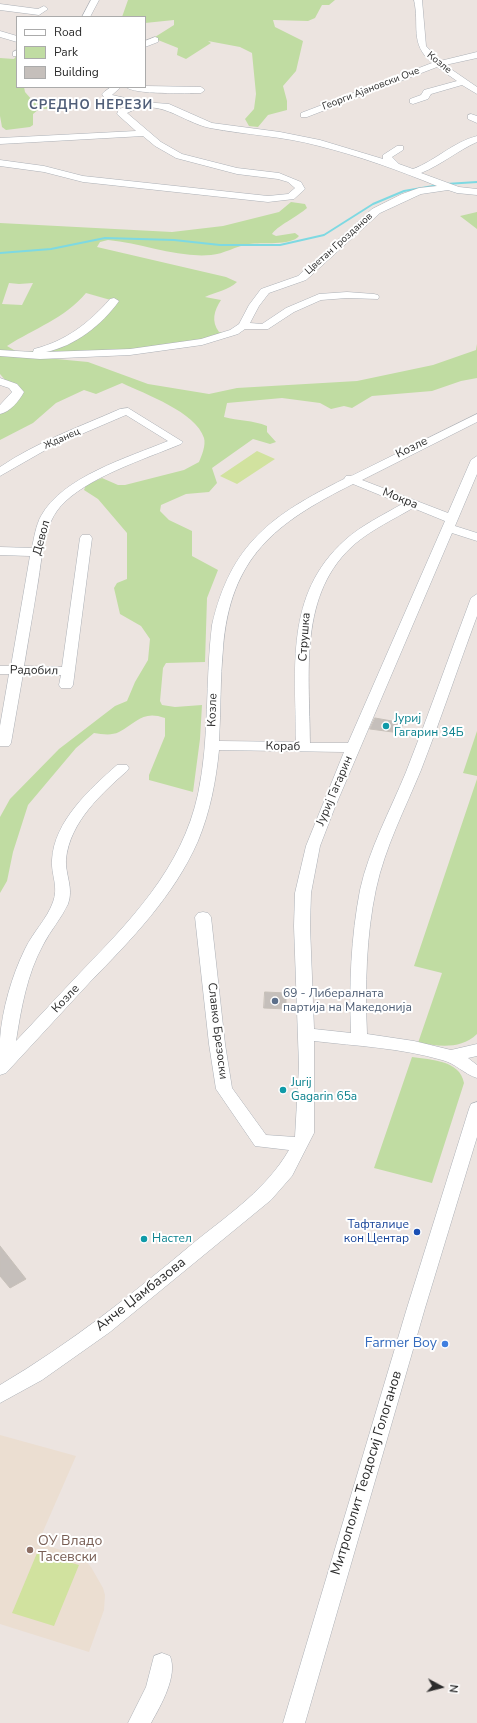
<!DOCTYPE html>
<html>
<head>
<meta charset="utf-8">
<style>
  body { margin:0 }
  #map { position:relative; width:477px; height:1723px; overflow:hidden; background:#ece4e0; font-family:"Nunito Sans",sans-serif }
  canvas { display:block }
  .legend { position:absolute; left:16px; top:16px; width:130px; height:72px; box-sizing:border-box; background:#fff; border:1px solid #ababab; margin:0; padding:5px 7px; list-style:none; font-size:12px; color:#2c2c2c }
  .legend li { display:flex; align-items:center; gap:8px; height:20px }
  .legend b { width:20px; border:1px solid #ababab }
  .north { position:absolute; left:421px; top:1667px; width:40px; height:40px; -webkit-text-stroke:3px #fff; paint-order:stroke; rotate:97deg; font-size:11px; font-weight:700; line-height:16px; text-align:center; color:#2c2c2c }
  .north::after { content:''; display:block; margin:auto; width:14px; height:18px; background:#2c2c2c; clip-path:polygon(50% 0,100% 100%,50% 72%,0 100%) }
</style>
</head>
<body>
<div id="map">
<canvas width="477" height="1723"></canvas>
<ul class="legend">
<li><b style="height:5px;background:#fff"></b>Road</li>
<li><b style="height:11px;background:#c0dca2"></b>Park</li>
<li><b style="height:11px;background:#c5bfbb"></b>Building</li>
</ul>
<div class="north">N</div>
</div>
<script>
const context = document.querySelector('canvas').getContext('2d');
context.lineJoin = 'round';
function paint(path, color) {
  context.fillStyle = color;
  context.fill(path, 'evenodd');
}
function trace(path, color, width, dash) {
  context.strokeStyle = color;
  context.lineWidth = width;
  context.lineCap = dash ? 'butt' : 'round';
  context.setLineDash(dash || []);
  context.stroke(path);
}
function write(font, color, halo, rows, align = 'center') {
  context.font = font + ' "Nunito Sans",sans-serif';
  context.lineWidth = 4;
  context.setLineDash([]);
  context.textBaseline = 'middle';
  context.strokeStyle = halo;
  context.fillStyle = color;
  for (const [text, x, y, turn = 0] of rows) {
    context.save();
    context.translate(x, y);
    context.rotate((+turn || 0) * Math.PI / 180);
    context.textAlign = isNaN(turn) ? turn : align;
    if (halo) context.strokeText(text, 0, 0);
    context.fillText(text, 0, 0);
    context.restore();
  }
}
paint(new Path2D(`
  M0 1435 76 1456 38 1543 81 1556 91 1567 103 1588 105 1595 104 1610 89 1652 0 1624Z`), '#ebded1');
paint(new Path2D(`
  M128 0H335L329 5H322L315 18 308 21 273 20 275 27 303 41 296 71 283 86 287 101V110L268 115 258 127 249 126 245 119 254 109 256 94 252 53 240 47 208 41 211 43 186 59 177 55 178 48 158 40 155 37 174 25V20L145 23V17H122Z
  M17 55V87H24L25 92 32 100C42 102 65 99 70 107L44 109 38 110 33 114V125L30 127 6 130 2 127 0 116V58L14 59Z
  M291 202 305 204 307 208C298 216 276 227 272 234L276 236 295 233 299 236C291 246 261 242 249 244 236 246 224 254 211 255 176 258 142 243 108 240L100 242 97 247 226 277 237 282C229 290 215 292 205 297L221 300C214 311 211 321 219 332L229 334 202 342 46 358 88 362 148 384 209 394 237 388 357 381 433 365 476 350 477 344V378L461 381 432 391 372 396 352 408 344 406 331 409 320 403 282 398 227 403 224 417C238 421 253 420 267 426V432L276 442 270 444 253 439 212 468 217 483 209 492 186 494 161 505 160 511 169 520 192 531V556L218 570 207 598 205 662 166 663 163 668 160 701 162 705 175 707 202 705 200 739 193 792 149 780V775L165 736V718C143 710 137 722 119 732 111 736 102 734 94 733L76 748 28 805 13 852 7 881 0 893V817L10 799 59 749 115 706 127 701 135 682 148 660 150 639 141 626 120 614 114 588 117 583 127 579V533L98 499 84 490 86 485 102 478 118 485H125L184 470 199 462C202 455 206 445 204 438 196 412 145 394 122 383L96 394 84 390 56 403 33 423 0 440V411L18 395 0 374V223L172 232 223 226 279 212ZM9 283 19 284 33 283 22 305 2 304ZM86 293 114 301 62 343 35 351 19 353 7 346C35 328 64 319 86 293Z
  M477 212V229L460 216Z
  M477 731V776L463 773Z
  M477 779V1034C460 1050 439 1046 418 1043L442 973 414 966Z
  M412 1057C431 1060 460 1060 464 1083L432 1183 374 1168Z`), '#c0dca2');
paint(new Path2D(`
  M257 451 275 459 237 484 220 476Z
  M37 1553 79 1565 54 1626 12 1613Z`), '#d1e29f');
trace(new Path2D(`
  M446 184 477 182
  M0 253 51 249 105 238 174 240 220 245H280L324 235 373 204 404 191 439 185`), '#7ed9e2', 2);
const building = new Path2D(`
  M375 718 403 723 400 733 370 729Z
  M265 992 286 993V1009L264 1008Z
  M0 1246 26 1279 10 1288 0 1276Z`);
paint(building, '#c5bfbb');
trace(building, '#c7c0b9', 1);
const minor = new Path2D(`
  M91 0H99L90 17H82Z
  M414 0H422L426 46 440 61 477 52V58L445 65 477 87V94L462 85 431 94 428 99 413 104 410 103V99L421 95 424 90 457 81 437 67 307 117H301V113L432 63C409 43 420 26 414 0Z
  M0 4 38 9 44 6 48 9 39 15 0 10Z
  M0 31 17 36V42L0 37Z
  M155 37 158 38V42L145 47V41Z
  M17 50V56H13V52Z
  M145 86 201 87 205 90 201 93C187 93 134 95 126 87Z
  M111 87H121L112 95 143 102 169 104 212 123 280 132 320 140 383 159V155L397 146H403V150L392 157 399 164 413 169C435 161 453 142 477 136V142C457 151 441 165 421 173L459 187 477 189V195L457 193 448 190 421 194 380 213 306 280 269 293 259 306 250 323 262 324 286 308 319 294 347 292 374 294 378 295 379 297 378 299 347 298 321 300 294 312 268 329H245L238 334 202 345 130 355 40 359 0 356V350L33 352 34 349C66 341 89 323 110 299L114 298 119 301C102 325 75 346 46 352L130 349 201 339 230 330 239 324 249 305 261 289 298 276 372 209 402 194 419 188 437 186C398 170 359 156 319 146 283 136 246 135 210 128 181 122 159 96 127 113L161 142 182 154 237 168 279 173 301 182 305 189 294 199 268 202 83 182 44 172 0 166V160L44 166 83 176 268 196 288 194 295 188 288 182 278 179 237 174 176 158 155 146 143 136 0 144V138L136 131 117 114 119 109 133 105 105 99 102 94 104 92Z
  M471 114 477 116V123L468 119V115Z
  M0 378 17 384 24 392C19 401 10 412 0 414V405L12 392 9 388 0 385Z
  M128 408 183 442 181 444C145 459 85 478 60 507 42 528 42 562 37 588 33 614 28 640 24 666L62 667 80 538 82 535H90L92 538 73 685 71 688H61L59 685 61 675 23 674 11 743 9 746H0V726L9 674H0V666H11L30 556 0 555V547L32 548C34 538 36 525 41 516 62 477 129 457 168 441L126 415 49 448 0 476V467C37 442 79 427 120 409Z
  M477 414V422L362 480 448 513 471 460 477 456V474L455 526 477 533V541L452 533 335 807 320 846 311 893 310 926 314 1029 351 1033C349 985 351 937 360 890 369 849 390 811 406 772 429 714 449 656 471 598L477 594V616C458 667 441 719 421 770 405 809 385 847 376 889 366 936 365 986 367 1034L414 1041 451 1050 477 1044V1056L468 1058 477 1065V1078C464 1074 455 1063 442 1060 401 1048 357 1046 314 1041V1133L292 1176 271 1200 110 1332 42 1380 0 1403V1385C71 1343 134 1293 197 1240 231 1213 267 1188 289 1150L255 1146 216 1089 209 1044 195 917 198 913 203 912 208 913 211 917 225 1044 232 1088 266 1135 295 1137 299 1066 294 926 295 893 306 846 344 752 219 750C216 781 210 812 198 841 174 896 131 940 90 982 62 1012 34 1043 6 1073L0 1075C0 1063 0 1051 0 1039 2 1010 12 975 25 949 33 932 47 919 53 902 59 887 51 875 52 860 54 821 90 789 117 765H127L129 768 127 771C101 794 70 822 66 859 65 875 74 888 68 904 61 919 50 931 43 945 27 974 21 1009 16 1041 37 1019 57 997 78 975 129 922 182 869 198 794 210 738 205 681 212 625 231 543 272 515 344 479L346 476H351ZM353 484 402 504C383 515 362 525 345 540 284 595 296 668 296 742L219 741C221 710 220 679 223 649 230 557 275 523 353 484ZM413 508 445 521 348 743H310C310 674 297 593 356 543 373 529 394 519 413 508Z
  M477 1102V1137L425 1308 305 1723H283L407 1308 469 1109 471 1104Z
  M162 1653 170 1656C178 1676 161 1705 151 1723H128L146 1687 154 1656Z`);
trace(minor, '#acb0b6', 1);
paint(minor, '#fff');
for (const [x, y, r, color] of [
  [386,726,4,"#0f9aa8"],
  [275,1001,4,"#5c6f8a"],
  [283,1090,4,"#0f9aa8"],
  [417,1232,4,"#1a4fb4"],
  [144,1239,4,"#0f9aa8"],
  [445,1344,4,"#3f7fe0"],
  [30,1550,4,"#8d6e63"]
]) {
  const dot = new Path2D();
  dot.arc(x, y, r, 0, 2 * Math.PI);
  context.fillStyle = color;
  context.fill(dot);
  trace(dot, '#fff', 1.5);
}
write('10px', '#2c2c2c', '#fff', [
  ["Козле",439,63,39],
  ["Георги Ајановски Оче",371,89,-21],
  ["Цветан Грозданов",339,244,-42],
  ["Жданец",62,439,-24]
]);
write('12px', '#2c2c2c', '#fff', [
  ["Козле",412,448,-26],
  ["Мокра",400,499,22],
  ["Девол",42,538,-75],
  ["Струшка",305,637,-86],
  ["Радобил",34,671,1],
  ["Козле",213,710,-88],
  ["Кораб",283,747,1],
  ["Јуриј Гагарин",335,791,-67],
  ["Козле",66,999,-47],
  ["Славко Брезоски",217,1031,83]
]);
write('12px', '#0d838f', '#fff', [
  ["Јуриј",394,719],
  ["Гагарин 34Б",394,733],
  ["Jurij",291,1083],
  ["Gagarin 65a",291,1097],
  ["Настел",152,1239]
], 'left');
write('12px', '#4e5e75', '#fff', [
  ["69 - Либералната",283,994],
  ["партија на Македонија",283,1008]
], 'left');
write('12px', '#164399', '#fff', [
  ["Тафталиџе",409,1225],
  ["кон Центар",409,1239]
], 'right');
context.letterSpacing = '1px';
write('bold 13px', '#505e78', '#fff', [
  ["СРЕДНО НЕРЕЗИ",91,106]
]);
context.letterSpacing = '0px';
write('14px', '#2c2c2c', '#fff', [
  ["Анче Џамбазова",141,1295,-38],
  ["Митрополит Теодосиј Гологанов",367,1473,-73]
]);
write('14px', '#366cbe', '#fff', [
  ["Farmer Boy",437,1344]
], 'right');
write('14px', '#785e54', '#fff', [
  ["ОУ Владо",38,1542],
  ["Тасевски",38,1558]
], 'left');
</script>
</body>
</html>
